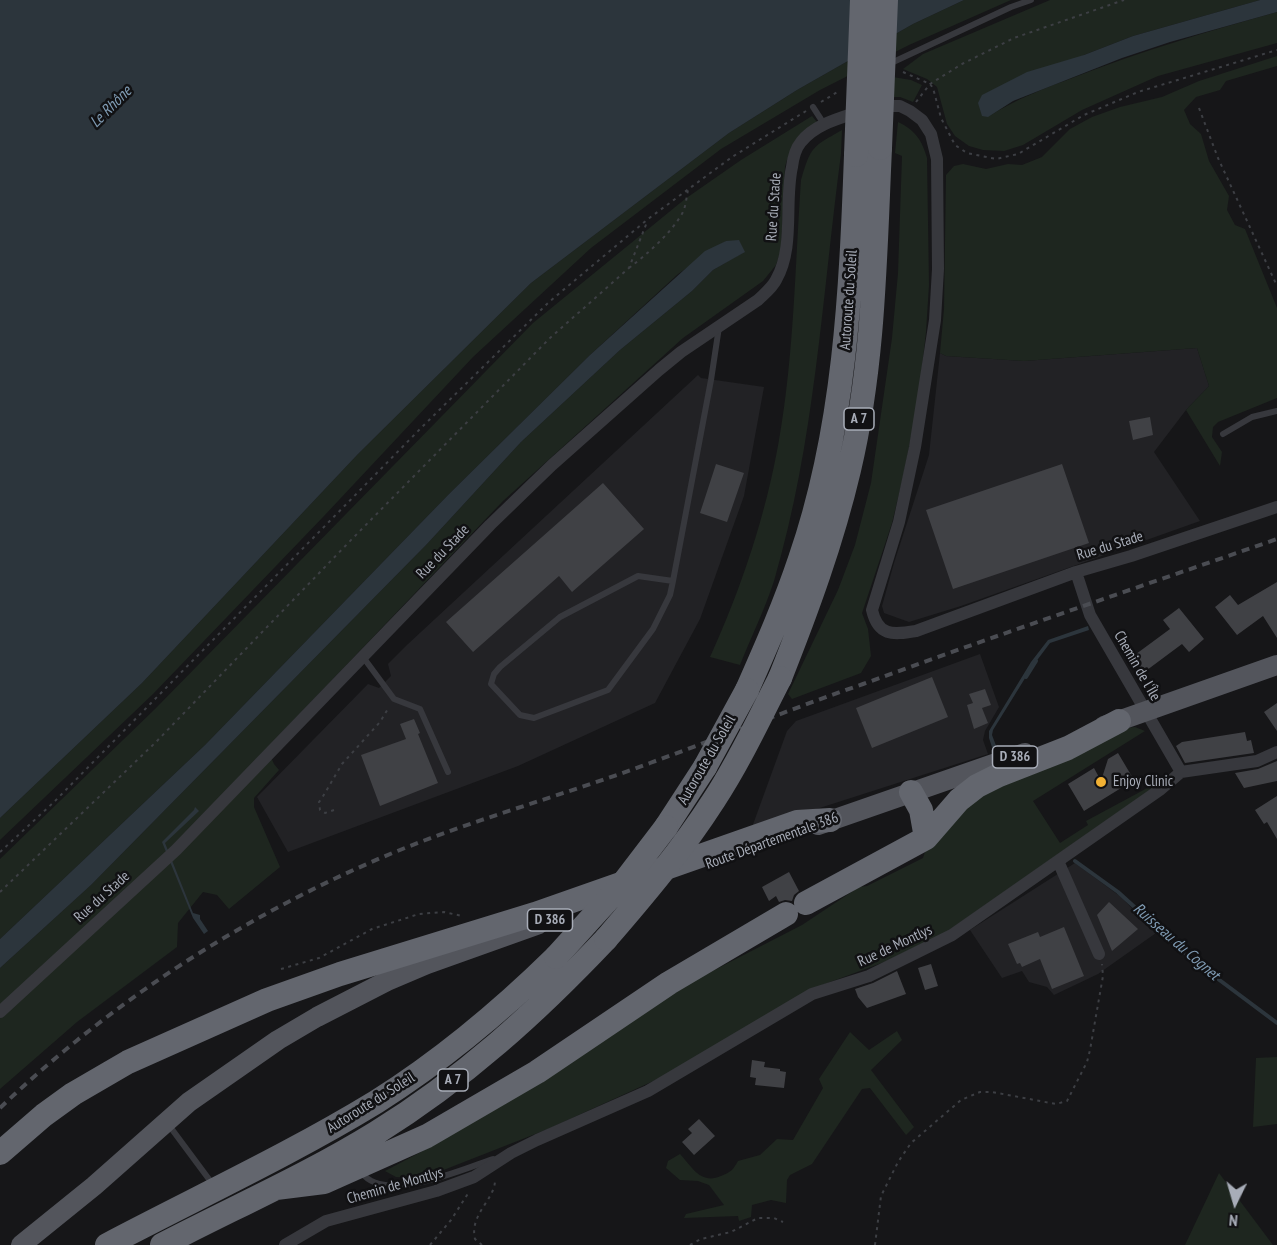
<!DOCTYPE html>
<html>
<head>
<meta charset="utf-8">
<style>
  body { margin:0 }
  #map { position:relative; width:1277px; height:1245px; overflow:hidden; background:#161618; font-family:"PT Sans Narrow",sans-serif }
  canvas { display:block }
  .north { position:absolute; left:1205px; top:1173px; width:60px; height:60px; -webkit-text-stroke:4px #111113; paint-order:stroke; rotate:185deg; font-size:16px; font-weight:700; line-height:24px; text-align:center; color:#a8adb8 }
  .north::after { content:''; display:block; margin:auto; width:21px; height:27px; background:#a8adb8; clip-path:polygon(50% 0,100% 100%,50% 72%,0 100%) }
</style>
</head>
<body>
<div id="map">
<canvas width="1277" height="1245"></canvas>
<div class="north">N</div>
</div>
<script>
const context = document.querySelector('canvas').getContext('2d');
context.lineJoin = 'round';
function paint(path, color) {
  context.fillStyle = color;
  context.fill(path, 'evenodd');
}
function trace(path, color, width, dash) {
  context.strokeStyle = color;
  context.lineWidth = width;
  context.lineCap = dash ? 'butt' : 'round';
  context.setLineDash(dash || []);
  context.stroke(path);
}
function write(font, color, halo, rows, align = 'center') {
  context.font = font + ' "PT Sans Narrow",sans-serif';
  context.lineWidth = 5;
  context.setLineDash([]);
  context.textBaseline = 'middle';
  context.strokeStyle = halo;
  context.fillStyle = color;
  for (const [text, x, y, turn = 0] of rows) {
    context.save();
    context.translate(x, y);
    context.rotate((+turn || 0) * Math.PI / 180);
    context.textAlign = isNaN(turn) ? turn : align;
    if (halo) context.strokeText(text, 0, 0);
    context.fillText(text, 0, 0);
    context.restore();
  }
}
paint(new Path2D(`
  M1197 348 1209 386 1186 410 1154 452 1200 521 961 606 909 622 884 613 882 606 894 563 929 455 940 353 946 356 1024 361Z
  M698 375 701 378 764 387 744 496 700 619 655 703 518 766 288 852 257 797 368 684 379 688 391 676 388 664 408 644Z
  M980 654 999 707 985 731 983 740 988 754 751 830 787 731 796 721Z
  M1075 863 1121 897 1156 933 1098 974 1054 995 1047 987 1029 982 1022 971 1002 978 970 930Z`), '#222225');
paint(new Path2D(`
  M964 0H1011L909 45 820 90 721 149 591 248 473 357 324 516 153 694 0 840V818L142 683 358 454 531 283 729 133 797 90 913 24Z
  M1050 0H1260L1133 36 1084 55 988 117C1016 99 1045 88 1075 77 1142 51 1209 31 1277 12V43L1158 76 1082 110 1023 145 1004 151 983 150 969 146 955 136 947 124 937 87 927 79 903 69 923 54Z
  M1277 56V66L1226 81 1220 90 1196 97 1184 110 1190 124 1201 134 1209 161 1229 196 1227 210 1235 225 1245 229 1277 308V398L1218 422 1213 427 1212 437 1222 452 1220 466 1186 410 1209 386 1197 348 1024 361 946 356 940 353 944 309 946 175 954 166 963 164 986 169 1008 164 1022 165 1042 157 1070 129 1092 117 1120 107 1162 97 1199 81Z
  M893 77 911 80 922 85 913 102 900 97H890Z
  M812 116 817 122C801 137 791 145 785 167L781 250 776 265 763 281 683 338 503 501 267 748 274 764 279 770 254 798V807L280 867 229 909 217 895 203 892 178 923 177 947 77 1022 0 1089V968L91 885 427 544 521 442 620 350 692 291 713 270 744 252 739 241H726L678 274 590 355 449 494 205 745 0 939V859L155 709 533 323 685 199 741 160Z
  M898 122C915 130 922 140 927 158L929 285 926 332 919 394 904 473 892 523 862 613 868 629 871 656 861 673 792 699 788 694 838 590 855 545 871 483 892 338 898 273 902 156 895 153Z
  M842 130 841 154C822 297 815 442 774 581 765 609 751 637 740 665L710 657C741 589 766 515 779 440 794 355 795 266 801 180 811 146 812 147 842 130Z
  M1135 727 1145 731 1033 801 1060 843 1088 825 1086 821 1151 786 1153 788 948 931 887 961 822 985 673 1072 548 1129 441 1171 411 1178 396 1177 385 1171 436 1144 693 981 802 925 859 887 867 886 923 858 926 849 974 796 1126 728Z
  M897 1031 902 1040 871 1070 914 1127 906 1135 870 1088 862 1089 812 1164 790 1175 787 1180 786 1203 771 1200 752 1205 751 1217 739 1221 738 1216 684 1218 686 1214 724 1205 709 1185 698 1181 680 1180 666 1168 668 1161 680 1154C692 1167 701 1185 721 1176 731 1172 733 1170 738 1161L760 1155 777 1139 793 1140 823 1088 819 1079 850 1032 869 1050Z
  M1277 1057V1124L1253 1127 1256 1058Z
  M1219 1173 1273 1245H1185Z`), '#1e261f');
paint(new Path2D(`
  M0 0H964L913 24 797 90 729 133 531 283 358 454 142 683 0 818Z
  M1260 0H1277V12L1170 42 1122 58 1013 101 988 117 982 116 978 103 982 95 1027 72 1084 55 1133 36Z
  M739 240 745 252 713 270 692 291 620 350 521 442 427 544 91 885 0 968V939L205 745 449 494 590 355 705 251 726 241Z
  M1088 626 1089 630 1050 643 1032 667 993 730 992 735 998 751 994 753 989 738V731L1031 662 1048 640Z
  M195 807 199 811 165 843 193 913 200 915V919L208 931 204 934 193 918 162 842 194 810Z`), '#2c353c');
trace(new Path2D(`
  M1026 677 1036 661
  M1075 861 1118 892 1194 961 1277 1023`), '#2c353c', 4);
paint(new Path2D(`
  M1150 417 1153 435 1133 440 1129 421Z
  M716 464 744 473 727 522 700 513Z
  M1062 464 1089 543 953 589 926 510Z
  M603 483 644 529 572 592 559 576 473 652 446 622Z
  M1277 582V638L1263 616 1237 635 1215 607 1230 595 1238 605Z
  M1179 608 1204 639 1189 652 1182 644 1143 673 1132 657 1170 629 1163 620Z
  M932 677 948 717 872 748 856 708Z
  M985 689 991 705 982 708 988 723 974 729 967 705 973 703 969 694Z
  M1277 703V731L1264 712Z
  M414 719 420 733 418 734 438 783 380 806 361 755 406 739 400 724Z
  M1245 732 1247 741 1251 740 1254 753 1185 763 1176 746 1182 742Z
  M1118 753 1134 780 1084 811 1068 784 1094 768 1101 781 1108 759Z
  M1277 761V781L1244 788 1235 773 1258 769Z
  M1277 796V839L1267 822 1264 824 1255 810Z
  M789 872 799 891 794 895 792 901 785 900 779 902 776 896 769 901 762 887Z
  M1109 902 1138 929 1112 951 1097 915Z
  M1064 927 1084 976 1052 989 1040 959 1022 967 1020 963 1017 964 1008 944 1038 932 1040 937Z
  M931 964 938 986 925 990 918 968Z
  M897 971 906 994 867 1008 858 997 855 989 873 983Z
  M752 1060 765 1062 764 1067 780 1069V1071L786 1072 784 1088 755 1085 756 1078 750 1077Z
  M699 1119 715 1136 694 1155 682 1142 692 1133 688 1129Z`), '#404145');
trace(new Path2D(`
  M903 72 930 84 933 88 941 118 955 145 967 153 996 159 1018 154 1084 115 1138 92 1277 50
  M821 102 839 91
  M916 102 930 84 962 64 1014 38 1124 0
  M1199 108 1218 158 1277 286
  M629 268C646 255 668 236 680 217 686 209 686 199 688 190
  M334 810 325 813 320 810 319 802 322 798 342 764 380 722 389 707
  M0 852 54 802 421 428 549 302 648 219 732 157 806 111
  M0 892 156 742 352 539 550 338 629 268 647 222
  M281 969 319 958 372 929 419 914 444 912 462 916
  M430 1245 451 1220 469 1192
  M482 1245 475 1239C469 1214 496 1199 495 1179
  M690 1245 701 1239 731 1232 758 1218H774L783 1222
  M875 1245 881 1196 898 1162 911 1143 961 1100 980 1092H992L1056 1104 1067 1101 1087 1062 1090 1050 1103 976 1102 964`), '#3d3f44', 2, [3, 4.5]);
trace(new Path2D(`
  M889 64 1011 7 1031 0
  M813 107 824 124
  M1223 434 1252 417 1277 411
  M638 576 673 581 670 595 653 629 608 690 534 718 520 715 491 684 494 674 500 667 560 617Z
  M673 581 711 380 719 327
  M363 657 394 699 420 709 448 772
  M168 1124 214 1186
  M362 1173C385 1204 463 1169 493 1159`), '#37383d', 6);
trace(new Path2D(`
  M878 106H900L910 111 922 120 931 134 937 159 938 269 935 320 915 447 899 522 872 610C878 636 892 635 916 631L1076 572 1131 556 1277 507
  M1076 572 1090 615 1181 772
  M1058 861 1099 954
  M0 1012 176 850 490 525 552 465 659 370 681 352 758 300C764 294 772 288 776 280 795 247 784 203 792 167 793 159 796 148 801 142 815 124 840 118 861 111
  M285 1245 326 1221 436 1191 474 1177 511 1153 537 1140 648 1091 812 994 869 976 952 935 1161 789 1181 772 1257 761 1277 752`), '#37383d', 12);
trace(new Path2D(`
  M1104 726 1277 665
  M818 825 1025 753
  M21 1245 94 1186 189 1102 278 1040 317 1017 387 981 427 964 539 924`), '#53555c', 20);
trace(new Path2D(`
  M780 678C807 610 832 542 849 470 874 365 875 256 880 148
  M747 690C766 647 785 604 800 559 845 429 851 291 856 155
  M911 792 921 810 926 838
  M666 827 705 767
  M806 903 926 838 959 800 977 786 999 775 1068 748 1119 721
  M0 1153 44 1115 73 1094 128 1062 267 1000 340 974 535 914 797 822 830 820
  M276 1188 324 1182 427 1136 537 1072 669 983 786 914
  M107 1245C196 1198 289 1155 376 1102 441 1061 501 1011 556 957
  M162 1245C233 1208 308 1175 376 1133 463 1079 536 1013 606 939`), '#63666e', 24);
trace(new Path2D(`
  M0 1108C111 1002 242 917 383 857 470 820 562 796 650 763 721 737 791 709 863 684 1000 634 1139 587 1277 539`), '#4a4c52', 4, [8, 6]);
trace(new Path2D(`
  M880 148 886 0
  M856 155 862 0
  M705 767 747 690
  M606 939C644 895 682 850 714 800 739 762 759 719 780 678
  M556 957 624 882 666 827`), '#63666e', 24);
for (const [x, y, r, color] of [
  [1101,782,6,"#f2b134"]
]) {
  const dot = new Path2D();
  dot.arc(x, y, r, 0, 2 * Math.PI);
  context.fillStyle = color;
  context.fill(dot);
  trace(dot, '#111113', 2);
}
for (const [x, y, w] of [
  [859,419,30],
  [1015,757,45],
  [550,920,45],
  [453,1080,30]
]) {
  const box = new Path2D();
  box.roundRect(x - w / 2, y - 11, w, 22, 4.5);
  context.fillStyle = '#111113';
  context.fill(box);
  trace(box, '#a8adb8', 1.5);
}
write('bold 14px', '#a8adb8', null, [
  ["A 7",859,419],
  ["D 386",1015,757],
  ["D 386",550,920],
  ["A 7",453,1080]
]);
write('15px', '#a8adb8', '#111113', [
  ["Rue du Stade",774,207,-86],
  ["Autoroute du Soleil",849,300,-86],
  ["Rue du Stade",1110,546,-17],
  ["Rue du Stade",443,552,-46],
  ["Chemin de l'Île",1137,666,60],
  ["Autoroute du Soleil",707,760,-60],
  ["Route Départementale 386",772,841,-20],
  ["Rue du Stade",102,897,-42],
  ["Rue de Montlys",895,946,-25],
  ["Autoroute du Soleil",371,1103,-32],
  ["Chemin de Montlys",395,1186,-16]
]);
write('15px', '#a8adb8', '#111113', [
  ["Enjoy Clinic",1113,782]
], 'left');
write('italic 16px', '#7f9bb3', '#111113', [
  ["Le Rhône",111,107,-45],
  ["Ruisseau du Cognet",1176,942,41]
]);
</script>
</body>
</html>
